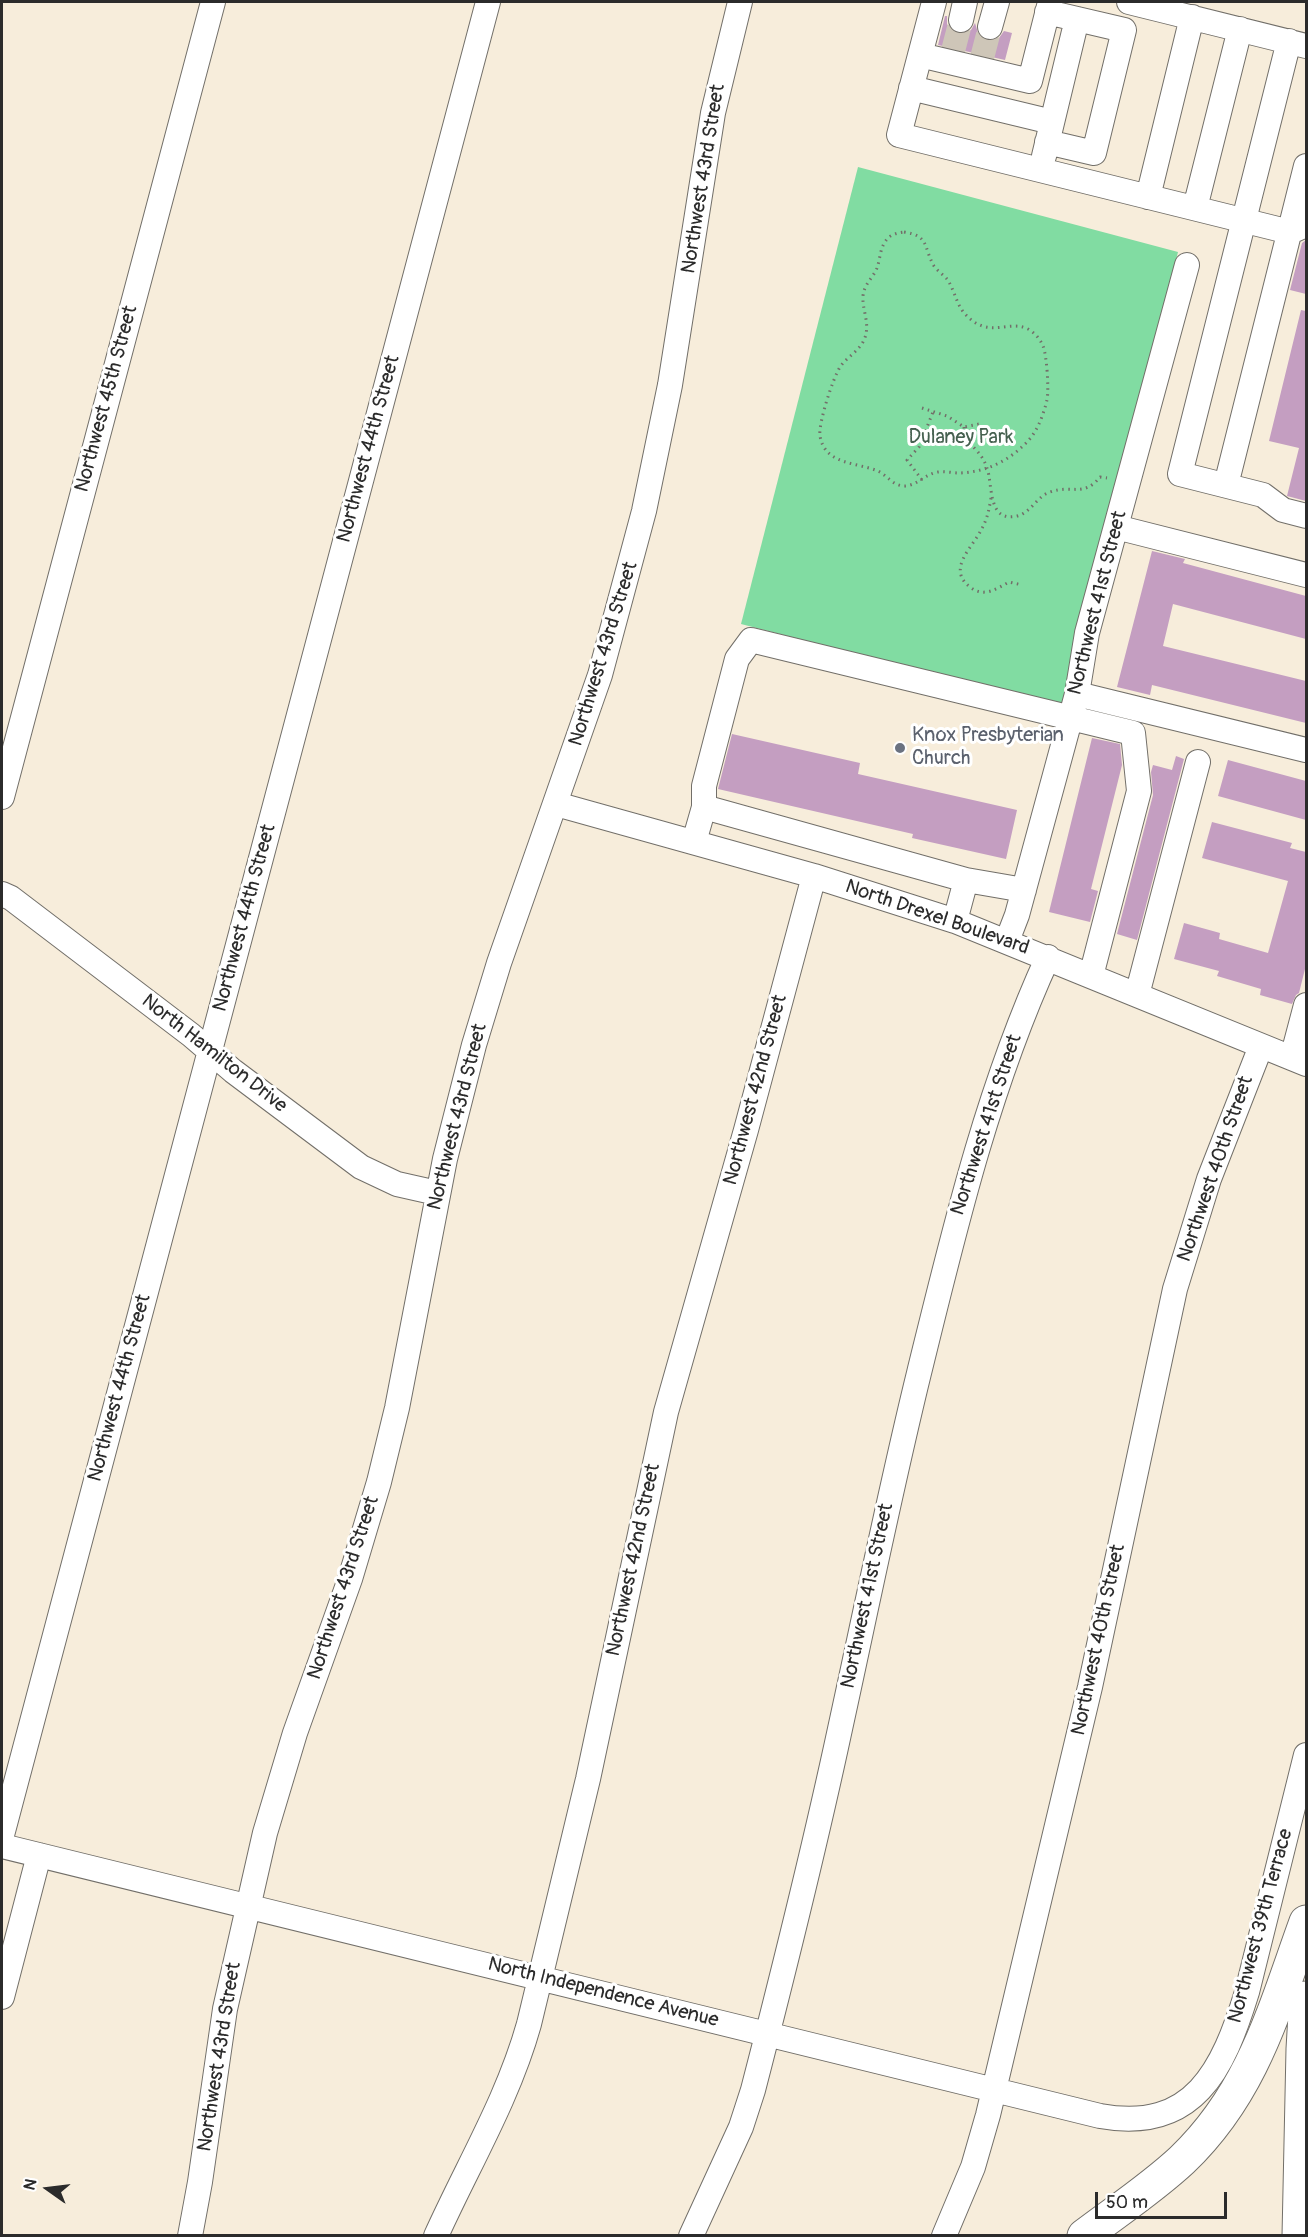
<!DOCTYPE html>
<html>
<head>
<meta charset="utf-8">
<style>
  body { margin:0 }
  #map { position:relative; width:1308px; height:2237px; overflow:hidden; background:#f7eddb; font-family:Pangolin,sans-serif }
  canvas { display:block }
  .frame { position:absolute; inset:0; border:3px solid #2b2b2b; pointer-events:none }
  .north { position:absolute; left:18px; top:2159px; width:60px; height:60px; -webkit-text-stroke:4px #fff; paint-order:stroke; rotate:284deg; font-size:16px; font-weight:700; line-height:24px; text-align:center; color:#2b2b2b }
  .north::after { content:''; display:block; margin:auto; width:21px; height:27px; background:#2b2b2b; clip-path:polygon(50% 0,100% 100%,50% 72%,0 100%) }
  .scale { position:absolute; left:1095px; top:2192px; width:132px; height:27px; box-sizing:border-box; border:3px solid #2b2b2b; border-top:0; padding-left:8px; font-size:18px; line-height:21px; white-space:nowrap; color:#2b2b2b; -webkit-text-stroke:4px #fff; paint-order:stroke }
</style>
</head>
<body>
<div id="map">
<canvas width="1308" height="2237"></canvas>
<div class="frame"></div>
<div class="north">N</div>
<div class="scale">50 m</div>
</div>
<script>
const context = document.querySelector('canvas').getContext('2d');
context.lineJoin = 'round';
function paint(path, color) {
  context.fillStyle = color;
  context.fill(path, 'evenodd');
}
function trace(path, color, width, dash) {
  context.strokeStyle = color;
  context.lineWidth = width;
  context.lineCap = dash ? 'butt' : 'round';
  context.setLineDash(dash || []);
  context.stroke(path);
}
function write(font, color, halo, rows, align = 'center') {
  context.font = font + ' Pangolin,sans-serif';
  context.lineWidth = 6;
  context.setLineDash([]);
  context.textBaseline = 'middle';
  context.strokeStyle = halo;
  context.fillStyle = color;
  for (const [text, x, y, turn = 0] of rows) {
    context.save();
    context.translate(x, y);
    context.rotate((+turn || 0) * Math.PI / 180);
    context.textAlign = isNaN(turn) ? turn : align;
    if (halo) context.strokeText(text, 0, 0);
    context.fillText(text, 0, 0);
    context.restore();
  }
}
paint(new Path2D(`
  M858 167 1178 252 1063 707 741 624Z`), '#81dca2');
paint(new Path2D(`
  M945 16H947V24L951 30 957 34 966 33 971 30 975 23 979 36 987 41H994L999 38 1004 31 1012 33 1005 60 938 45Z
  M1306 240V294L1290 290 1302 243Z
  M1301 310 1306 311V501L1287 496 1299 448 1269 441Z
  M1152 551 1185 559 1183 563 1306 596V639L1173 604 1163 646 1306 681V723L1152 685 1150 695 1117 687Z
  M732 734 860 763 858 774 1017 810 1006 859 912 838 913 834 718 789Z
  M1092 738 1120 744 1122 765 1091 889 1098 891 1090 922 1049 912Z
  M1176 756 1184 759 1137 940 1117 934 1153 795 1151 772 1153 765 1172 770Z
  M1228 760 1306 781V820L1218 796Z
  M1212 822 1292 843 1290 848 1306 852V965L1299 993 1296 995 1292 1004 1260 995 1261 989 1217 976 1219 971 1174 959 1184 923 1220 933 1219 939 1268 953 1288 881 1202 858Z`), '#c49ec1');
trace(new Path2D(`
  M953 51 961 20
  M982 58 990 27`), '#cec6b8', 24, [24, 12]);
const minor = new Path2D(`
  M934 2 899 135 1290 232 1306 225
  M1129 2 1306 46
  M961 20 965 2
  M990 27 997 2
  M1289 41 1180 474 1263 495 1283 510 1306 516
  M920 55 1030 81 1050 2
  M911 88 1052 122
  M1047 142 1094 153 1124 30 1047 12
  M1044 156 1077 19
  M1148 197 1192 17
  M1195 208 1240 29
  M1226 485 1306 166
  M1116 527 1306 575
  M1077 694 1306 750
  M2 797 213 2
  M556 804 814 876 955 921 1306 1064
  M704 807 966 880 1024 890
  M694 842 704 807V786L737 659 751 640 1133 733 1139 791 1091 976
  M2 894 11 898 191 1035 233 1071 361 1167 397 1184 437 1193
  M955 921 966 880
  M1007 941 1017 915 1077 694 1087 633 1187 265
  M1137 995 1198 762
  M1292 1058 1306 1005
  M2 1835 488 2
  M2 1846 1100 2116C1194 2133 1223 2070 1247 1992L1306 1755
  M2 1997 39 1855
  M190 2236 200 2182 225 2009 265 1833 295 1733 350 1579 379 1482 397 1408 445 1159 474 1045 499 963 600 675 644 511 670 385 713 113 740 2
  M436 2236C468 2165 508 2099 529 2024L588 1779 666 1412 746 1130 814 876
  M691 2236 741 2127 753 2090C784 1970 814 1850 840 1729 866 1610 890 1491 919 1373 954 1231 987 1090 1048 957
  M944 2236 973 2167 988 2115 1090 1687 1175 1289 1209 1179 1261 1046`);
const highway = new Path2D(`
  M1084 2236C1117 2211 1152 2188 1182 2160 1253 2092 1274 2010 1306 1922
  M1299 2236 1303 2049 1306 1998`);
trace(minor, '#726f69', 26);
trace(highway, '#726f69', 35);
trace(new Path2D(`
  M904 232C930 236 923 247 934 266 938 272 946 276 949 282 955 293 957 305 965 314 989 340 1008 319 1028 329 1035 333 1040 339 1043 346 1047 356 1049 390 1047 400 1043 416 1037 433 1025 444 1007 462 985 472 960 473 953 473 945 471 938 472 925 474 918 485 905 486 893 486 888 476 878 471 856 462 825 465 820 436 818 424 833 378 840 367 847 357 859 351 864 340 871 324 862 311 863 296 864 284 873 278 877 268 880 260 880 249 885 242 889 235 896 233 904 232Z
  M922 408 947 416 964 427 979 424 984 430
  M964 427 965 438C973 447 983 455 987 468 993 484 987 523 1017 516 1031 513 1037 496 1050 492 1073 484 1083 498 1100 477L1107 478
  M922 480 907 460 919 447 933 412
  M991 498C989 510 987 520 981 530 973 547 946 569 970 587 984 598 996 589 1009 582L1022 585`), '#726f69', 3, [1.5, 4.5]);
trace(minor, '#fff', 24);
trace(highway, '#fff', 33);
for (const [x, y, r, color] of [
  [900,748,6,"#6b7280"]
]) {
  const dot = new Path2D();
  dot.arc(x, y, r, 0, 2 * Math.PI);
  context.fillStyle = color;
  context.fill(dot);
  trace(dot, '#fff', 2);
}
write('20px', '#2b2b2b', '#fff', [
  ["Northwest 43rd Street",704,179,-81],
  ["Northwest 45th Street",107,399,-75],
  ["Northwest 44th Street",369,449,-75],
  ["Northwest 41st Street",1098,603,-76],
  ["Northwest 43rd Street",604,654,-73],
  ["Northwest 44th Street",245,918,-75],
  ["North Drexel Boulevard",937,918,19],
  ["North Hamilton Drive",214,1054,38],
  ["Northwest 42nd Street",756,1090,-75],
  ["Northwest 43rd Street",458,1117,-76],
  ["Northwest 41st Street",987,1125,-72],
  ["Northwest 40th Street",1216,1169,-71],
  ["Northwest 44th Street",120,1388,-75],
  ["Northwest 42nd Street",634,1560,-78],
  ["Northwest 43rd Street",344,1588,-72],
  ["Northwest 41st Street",868,1596,-78],
  ["Northwest 40th Street",1099,1640,-78],
  ["Northwest 39th Terrace",1261,1926,-75],
  ["North Independence Avenue",603,1993,14],
  ["Northwest 43rd Street",220,2057,-81]
]);
write('20px', '#45604f', '#fff', [
  ["Dulaney Park",961,438]
]);
write('20px', '#5b616d', '#fff', [
  ["Knox Presbyterian",912,736],
  ["Church",912,759]
], 'left');
</script>
</body>
</html>
